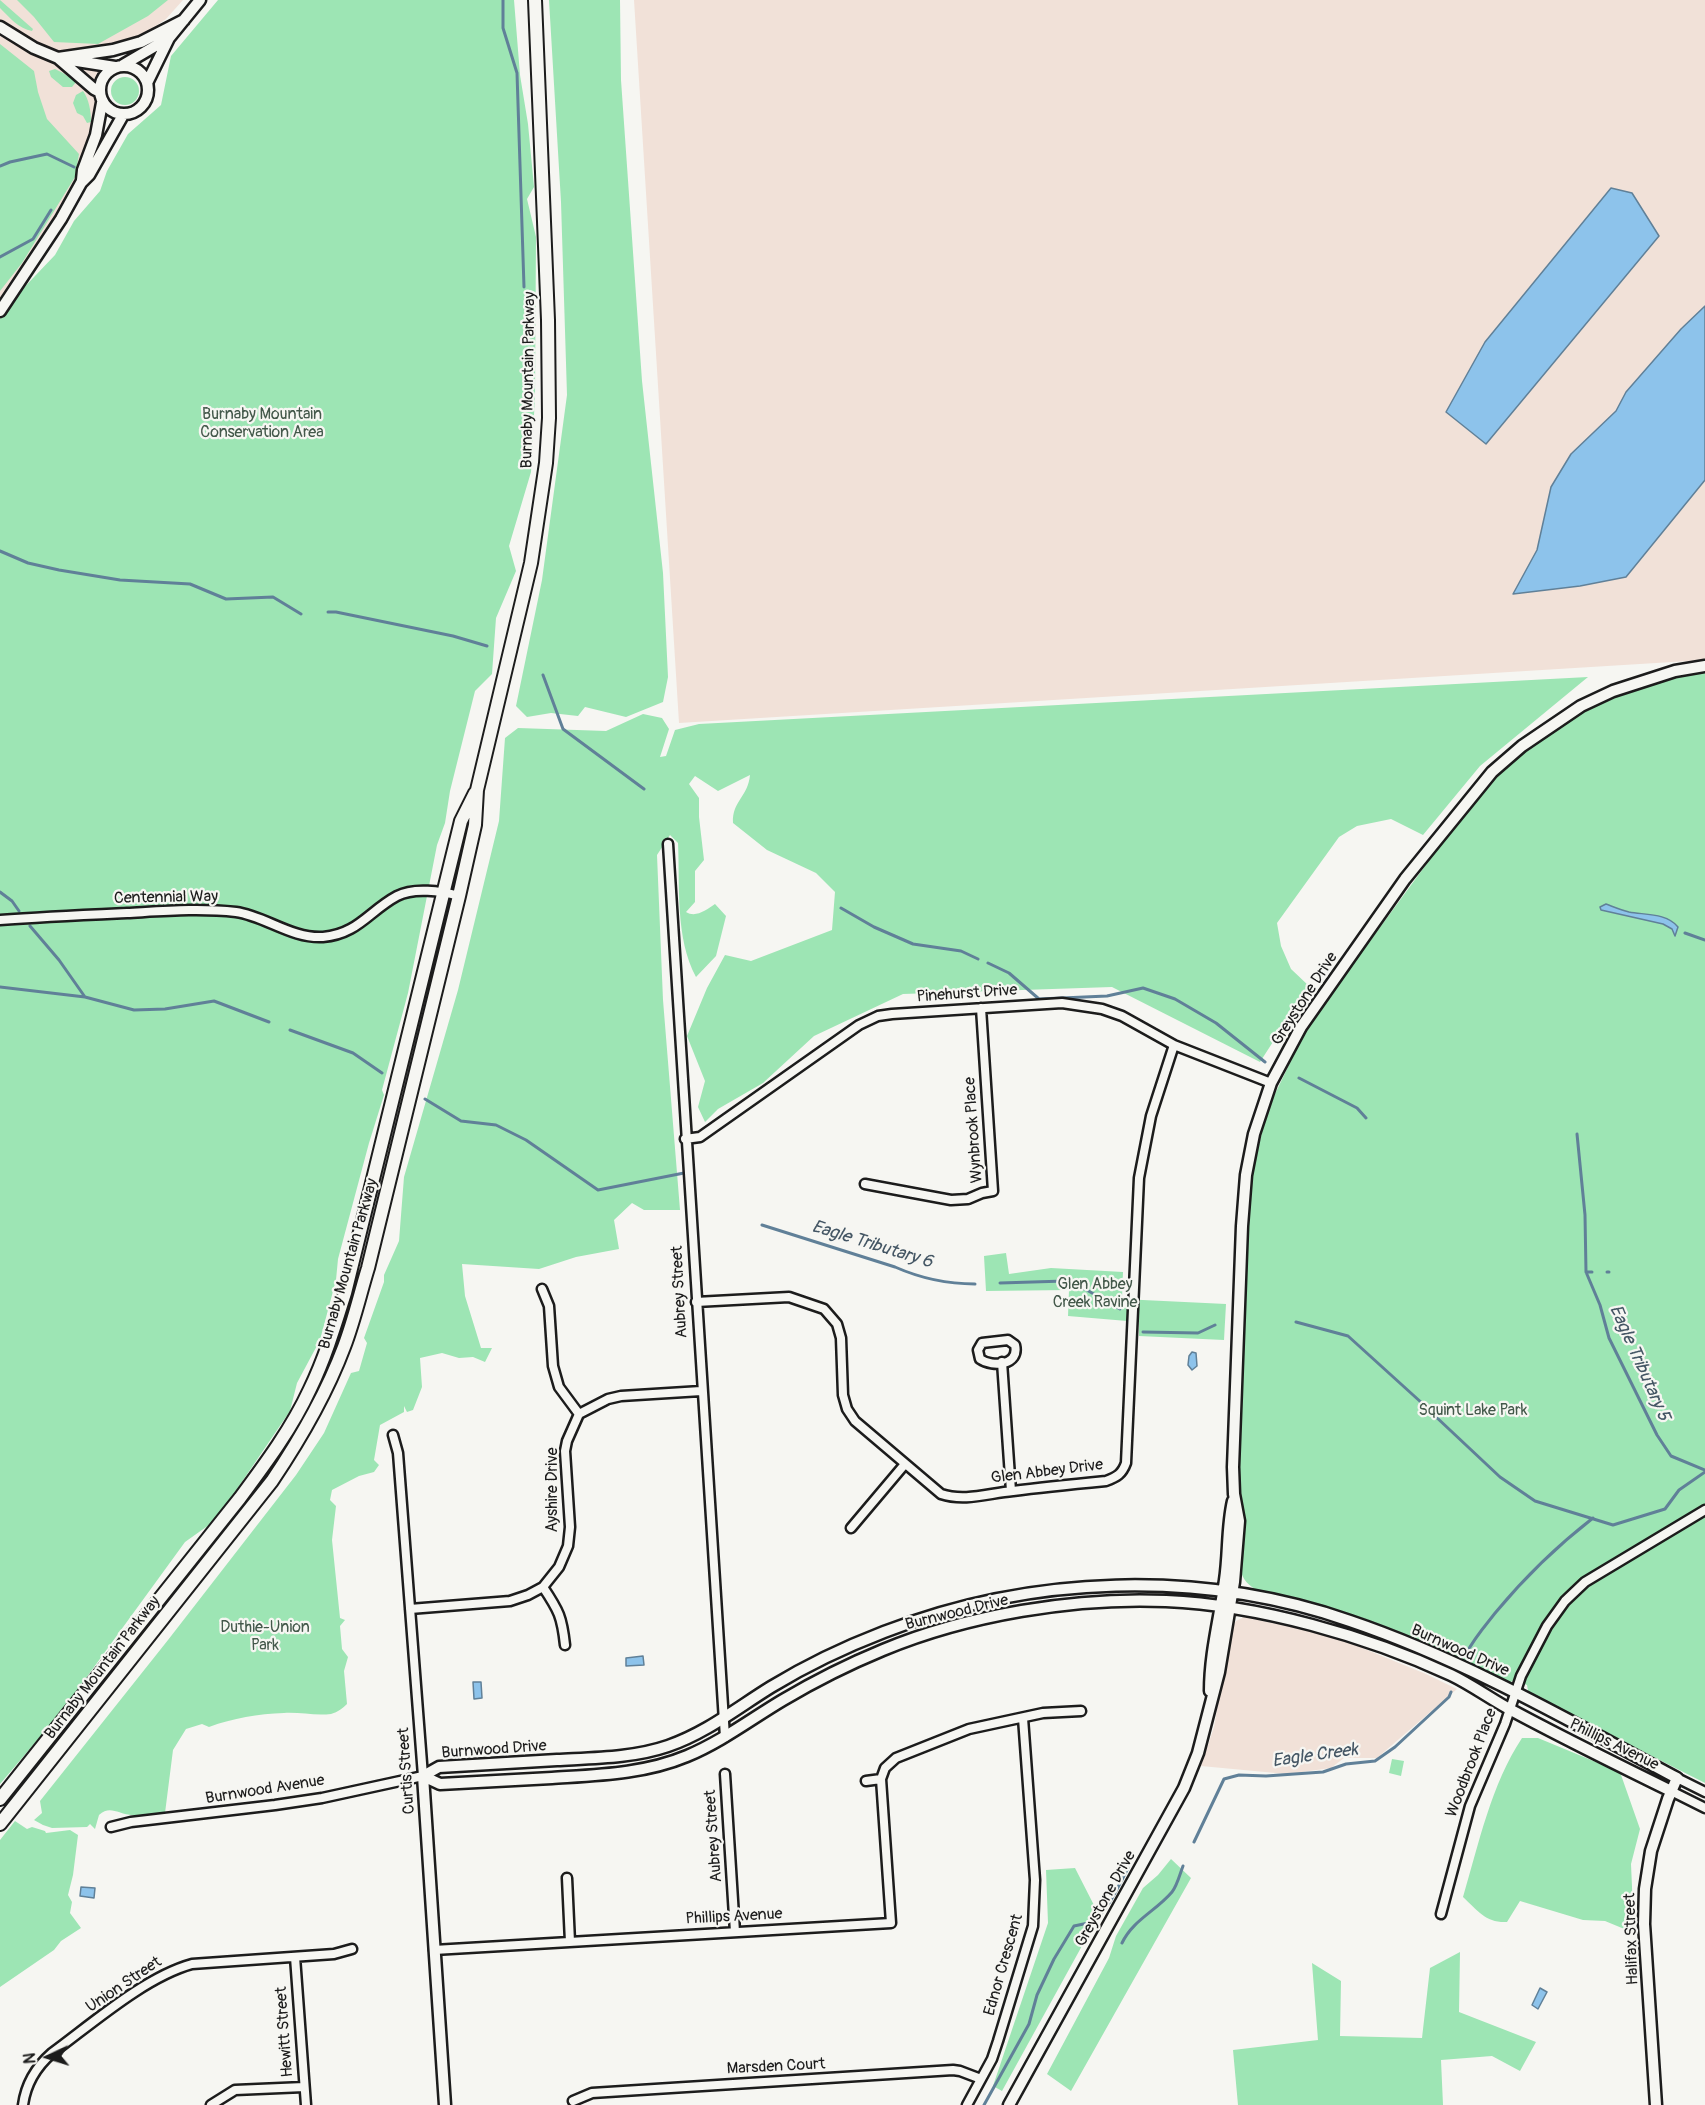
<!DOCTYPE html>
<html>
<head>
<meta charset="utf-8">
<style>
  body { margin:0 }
  #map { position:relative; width:1705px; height:2105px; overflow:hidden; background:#f6f6f2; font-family:Pangolin,sans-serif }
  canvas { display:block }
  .north { position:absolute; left:18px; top:2027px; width:60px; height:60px; -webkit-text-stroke:4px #f6f6f2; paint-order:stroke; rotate:266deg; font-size:16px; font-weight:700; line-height:24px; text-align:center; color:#1c1c1c }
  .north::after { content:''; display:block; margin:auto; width:21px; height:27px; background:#1c1c1c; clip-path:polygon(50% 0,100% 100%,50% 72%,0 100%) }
</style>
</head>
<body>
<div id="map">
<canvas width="1705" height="2105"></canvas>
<div class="north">N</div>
</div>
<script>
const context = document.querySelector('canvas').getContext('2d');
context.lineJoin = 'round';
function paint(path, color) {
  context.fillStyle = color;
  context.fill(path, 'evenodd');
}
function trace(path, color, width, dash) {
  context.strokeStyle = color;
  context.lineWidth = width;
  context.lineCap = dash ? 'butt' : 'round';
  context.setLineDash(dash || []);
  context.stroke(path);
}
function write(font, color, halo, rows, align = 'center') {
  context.font = font + ' Pangolin,sans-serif';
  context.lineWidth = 4.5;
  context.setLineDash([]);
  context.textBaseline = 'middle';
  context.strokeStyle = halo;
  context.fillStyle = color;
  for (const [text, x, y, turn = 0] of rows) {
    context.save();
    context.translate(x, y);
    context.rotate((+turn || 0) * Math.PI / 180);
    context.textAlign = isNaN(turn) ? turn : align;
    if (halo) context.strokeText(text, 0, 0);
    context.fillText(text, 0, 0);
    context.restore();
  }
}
paint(new Path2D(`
  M0 0H183L166 19 143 35 109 47 91 91 96 101V115L87 150 75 180 53 219 0 300Z
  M634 0H1705V660L679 723Z
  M1244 1617 1305 1630 1350 1643 1426 1674 1457 1689 1377 1758H1344L1331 1768 1302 1772 1297 1775 1201 1766 1214 1727 1231 1629 1236 1621Z`), '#f1e1d8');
paint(new Path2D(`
  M0 0 33 29 32 31C19 29 9 17 0 8Z
  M17 0H168L148 16 98 44 54 42 34 17Z
  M218 0H514L520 75 528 124 534 187 527 199 536 237 535 396 531 472 509 546 516 571 496 618 492 674 475 691 450 791 445 823 437 845 408 993 382 1090 384 1095 369 1143 338 1259 336 1280 320 1340 297 1383 290 1411 216 1520 185 1542 62 1711 0 1784V319L14 298 55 255 74 221 100 191 107 171 128 134 161 105 171 56Z
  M549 0H620L621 80 642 381 663 573 668 677 663 702 626 717 585 707 578 716 551 713 527 717 516 706 542 580 567 395 561 202Z
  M0 44 34 71 38 92 47 119 79 154 75 177 22 263 0 291Z
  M55 69 63 73 76 82 72 87H63L51 77 49 71Z
  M111 91a14 14 0 1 1 28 0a14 14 0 1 1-28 0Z
  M83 91C89 99 91 111 91 122L87 123 83 116 77 113 73 103 76 95Z
  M1705 672V1783L1531 1695 1528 1691 1527 1685 1514 1680 1509 1683 1503 1681C1452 1656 1402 1630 1347 1613 1318 1603 1288 1597 1258 1591 1248 1585 1243 1580 1240 1569L1242 1506 1239 1476 1249 1204 1254 1166 1264 1123 1273 1098 1302 1038 1323 1005 1472 802C1538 731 1608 687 1705 672Z
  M1588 677 1480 766 1423 835 1391 819 1357 826 1339 837 1277 923 1281 946 1291 969 1309 986 1260 1062 1112 987 903 994 814 1036 763 1083 718 1109 705 1122 698 1107 705 1081 687 1036 707 988 725 955 751 961 832 930 835 892 816 873 767 850 733 823C732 801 748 797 750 775L718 791 695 776 689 784 699 798V817L704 860 695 871V902L686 912C696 918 706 910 715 904L726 916 716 956 696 977C675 938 680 886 678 843L670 835 657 855 663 1000 680 1210H644L632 1203 614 1220 619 1249 576 1257 539 1269 462 1264 465 1296 481 1348H492L485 1362 473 1357 459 1358 442 1353 420 1358 422 1387 413 1410 407 1412 404 1406V1412L380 1425 374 1460 379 1465 374 1472 359 1476 332 1490 330 1500 336 1506 332 1540 340 1618 345 1620 340 1626 342 1649 348 1657 344 1671 347 1704C343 1708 338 1712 331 1714 315 1716 300 1712 284 1713 258 1714 233 1718 209 1727L202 1724 186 1729 173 1750 165 1813C154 1814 141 1817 131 1815 118 1814 110 1805 99 1815L95 1829 90 1824 87 1827 52 1828 43 1825 34 1820 42 1813 40 1801 168 1640 296 1475 324 1433 351 1373 359 1371 367 1343 364 1338 384 1282V1275L399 1241 404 1177 458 990 499 821 505 738 518 728 606 731 643 714 662 718 669 729 660 757 666 756 675 730 699 724Z
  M1006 1253 1009 1274 1051 1268 1123 1272 1122 1299 1226 1304 1224 1340 1139 1336V1322L1068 1316 1069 1290 986 1291 984 1256Z
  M1522 1738H1538L1620 1772 1640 1829 1631 1864 1634 1933 1605 1921 1583 1920 1520 1901 1507 1922C1486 1923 1478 1911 1463 1897 1479 1843 1491 1785 1522 1738Z
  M1392 1759 1404 1761 1401 1776 1389 1773Z
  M15 1821 27 1829 32 1827 45 1831 46 1833 70 1830 78 1835 73 1875 68 1895 72 1902 70 1913 81 1928 61 1941 54 1950 0 1987V1840Z
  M1171 1859 1191 1878 1071 2091 1047 2074 1109 1958 1116 1936 1143 1888 1158 1875Z
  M1075 1868 1099 1915 1002 2091 993 2086 1048 1923 1046 1870Z
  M1460 1952 1459 2012 1536 2042 1520 2071 1492 2056 1441 2060 1443 2105H1238L1233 2050 1318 2040 1312 1963 1341 1981 1340 2036 1422 2038 1430 1968Z`), '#9de5b4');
const water = new Path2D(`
  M1611 188 1632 193 1659 236 1486 444 1446 412 1485 342Z
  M1705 306V480L1626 577 1580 586 1513 594 1537 550 1551 487 1571 454 1616 411 1626 392 1681 329Z
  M1606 904C1614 907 1621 910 1629 912 1645 915 1667 913 1678 927L1675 936 1672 929 1663 924 1601 910 1600 907Z
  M1192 1352 1196 1353 1197 1366 1192 1370 1188 1365 1189 1356Z
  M643 1656 644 1665 626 1666V1658Z
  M473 1682H481L482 1698 474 1699Z
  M81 1887 95 1888 94 1898 80 1896Z
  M1540 1988 1547 1992 1538 2009 1532 2005Z`);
paint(water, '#8dc3eb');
trace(water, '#608098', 1.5);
trace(new Path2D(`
  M503 0V28L517 73 524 287
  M0 166 10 162 47 154 74 167
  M0 257 33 239 51 210
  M0 551 28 563 59 570 120 580 190 584 226 599 273 597 301 614
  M328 612H336L453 636 487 646
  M543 675 563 729 644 789
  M0 892 12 901 19 911
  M841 908 874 927 913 944 961 951 978 959
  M30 926 59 960 85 997
  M1685 933 1705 940
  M988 963 1009 973 1039 999 1107 996 1143 988 1175 999 1216 1023 1265 1062
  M0 987 85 997 134 1010 165 1009 214 1001 269 1022
  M290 1030 353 1053 382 1073
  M1299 1078 1357 1108 1366 1118
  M425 1099 461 1121 496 1125 526 1140 598 1190 684 1173
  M1577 1134 1585 1215 1586 1272 1600 1305 1609 1338 1657 1435 1671 1456 1705 1470
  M762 1225 895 1267C920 1278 947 1284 975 1284
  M1586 1272H1592
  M1607 1272H1609
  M1000 1283 1065 1281 1085 1289 1120 1309
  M1296 1322 1348 1336 1423 1404
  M1143 1332 1198 1333 1215 1325
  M1434 1415 1500 1477 1535 1501 1613 1525 1665 1509 1679 1490 1705 1472
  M1466 1654C1474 1638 1485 1626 1496 1612 1525 1577 1557 1546 1593 1518
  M1194 1842 1224 1779 1239 1775 1266 1776 1323 1772 1346 1764 1375 1761 1395 1747 1449 1697 1451 1692
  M1093 1922C1109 1908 1118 1887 1128 1868L1126 1862
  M1122 1943C1133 1920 1156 1911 1172 1892 1177 1886 1180 1874 1183 1866
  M984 2105 1029 2024 1037 1995 1054 1959 1074 1926 1093 1922 1097 1924`), '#608098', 3);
const minor = new Path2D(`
  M668 844 725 1737
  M0 920C42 917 85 915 127 913 164 911 199 908 236 912 265 916 292 939 323 937 358 934 369 911 397 896 414 887 441 891 459 896
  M685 1139 700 1137 859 1025 878 1016 892 1014 1062 1003 1102 1009 1122 1016 1174 1045 1271 1083
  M865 1184 951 1200 968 1199 982 1193 993 1191 981 1008
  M542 1289 549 1306 553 1366 559 1387 579 1414
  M696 1302 789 1297 824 1309 837 1324 841 1338 843 1395 847 1409 855 1421 941 1494C965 1502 989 1493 1013 1491 1044 1487 1075 1484 1106 1481 1117 1477 1122 1474 1126 1463L1139 1178 1151 1116 1174 1045
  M1008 1340 1015 1345C1020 1365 993 1368 980 1359L978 1350 982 1343Z
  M1002 1362 1011 1491
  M851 1528 905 1464
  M543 1587C559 1611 562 1617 565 1645
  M410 1609 510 1601 528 1595 543 1587 559 1567 568 1546 570 1527 565 1451 567 1441 579 1414 608 1399 621 1396 701 1391
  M725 1774 735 1932
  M1677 1778 1705 1792
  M866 1781 881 1779
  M1671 1791 1705 1808
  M111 1827 131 1822 275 1805 322 1798 423 1776 398 1453 393 1435
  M567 1878 570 1942
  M1441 1914 1470 1806 1505 1724 1521 1676 1547 1626 1565 1601 1585 1582 1705 1510
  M434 1950 891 1923 881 1779 885 1768 896 1758 969 1729 1043 1713 1081 1711
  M295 1957 306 2105
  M573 2101 592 2093 953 2070 960 2071 981 2079
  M23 2105C26 2083 36 2067 52 2053 93 2023 145 1977 192 1964L334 1954 352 1949
  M211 2105 235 2090 304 2087
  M967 2105 992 2059 998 2041 1033 1926 1035 1880 1023 1718`);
const tertiary = new Path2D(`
  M0 27 34 48 58 58 115 67
  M58 58 113 50 141 42 184 20
  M58 58 94 89 100 92
  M123 65 169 38
  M100 90a24 24 0 1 1 48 0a24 24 0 1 1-48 0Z
  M147 83 169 38 200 0
  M82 180 83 170 96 135 102 103
  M0 311 61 219 81 183 89 175 123 115
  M1210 1691C1210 1653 1220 1617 1225 1580 1229 1554 1227 1527 1233 1501
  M423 1776 439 1767C478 1765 518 1762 557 1760 594 1758 633 1758 668 1746 706 1733 737 1708 771 1687 807 1665 845 1647 884 1632 1031 1575 1200 1569 1350 1621 1465 1660 1570 1721 1677 1778L1668 1799 1651 1851 1645 1889 1644 1924 1656 2105
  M423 1776 440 1784C477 1782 514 1780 552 1778 597 1775 644 1774 687 1756 721 1742 751 1719 783 1700 815 1681 849 1664 883 1650 967 1615 1075 1597 1166 1601 1258 1605 1367 1636 1451 1675 1472 1685 1492 1700 1513 1711 1565 1739 1618 1765 1671 1791
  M423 1776 445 2105
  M1009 2105 1184 1788 1198 1753 1219 1672 1234 1582 1239 1521 1234 1494 1233 1467 1242 1226 1246 1175 1254 1134 1271 1083 1301 1027 1405 879 1492 772 1522 746 1581 706 1613 691 1675 671 1705 666`);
const secondary = new Path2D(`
  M0 1799 240 1498C266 1463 292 1428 310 1389 325 1358 335 1325 345 1293L461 821 475 793
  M0 1824 272 1481C301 1438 326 1395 344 1347 354 1321 360 1294 368 1268L459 896 475 825 477 790 531 563 546 463 549 418 548 320 535 0`);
trace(minor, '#1c1c1c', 13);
trace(tertiary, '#1c1c1c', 15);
trace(secondary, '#1c1c1c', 16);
trace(minor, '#f6f6f2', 8);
trace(tertiary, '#f6f6f2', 10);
trace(secondary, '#f6f6f2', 12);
write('16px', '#1c1c1c', '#f6f6f2', [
  ["Burnaby Mountain Parkway",529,380,-89],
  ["Centennial Way",166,898,-1],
  ["Pinehurst Drive",967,994,-4],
  ["Greystone Drive",1305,999,-57],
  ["Wynbrook Place",974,1130,-94],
  ["Burnaby Mountain Parkway",349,1264,-74],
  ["Aubrey Street",680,1292,-93],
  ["Glen Abbey Drive",1047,1472,-7],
  ["Ayshire Drive",553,1490,-90],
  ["Burnwood Drive",957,1613,-14],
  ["Burnwood Drive",1460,1651,24],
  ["Burnaby Mountain Parkway",103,1668,-52],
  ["Phillips Avenue",1614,1745,26],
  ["Burnwood Drive",494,1750,-4],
  ["Woodbrook Place",1472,1763,-69],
  ["Curtis Street",407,1771,-94],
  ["Burnwood Avenue",265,1790,-9],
  ["Aubrey Street",714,1836,-94],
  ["Greystone Drive",1106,1899,-61],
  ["Phillips Avenue",734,1917,-3],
  ["Halifax Street",1632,1939,-92],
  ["Ednor Crescent",1004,1965,-74],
  ["Union Street",124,1985,-34],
  ["Hewitt Street",285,2032,-94],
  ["Marsden Court",776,2067,-3]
]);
write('16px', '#43584a', '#f6f6f2', [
  ["Burnaby Mountain",262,415],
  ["Conservation Area",262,433],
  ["Glen Abbey",1095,1285],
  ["Creek Ravine",1095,1303],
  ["Squint Lake Park",1473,1411],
  ["Duthie-Union",265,1628],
  ["Park",265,1646]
]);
write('italic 18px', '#445664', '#f6f6f2', [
  ["Eagle Tributary 6",872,1245,17],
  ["Eagle Tributary 5",1639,1363,66],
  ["Eagle Creek",1315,1756,-8]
]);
</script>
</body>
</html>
